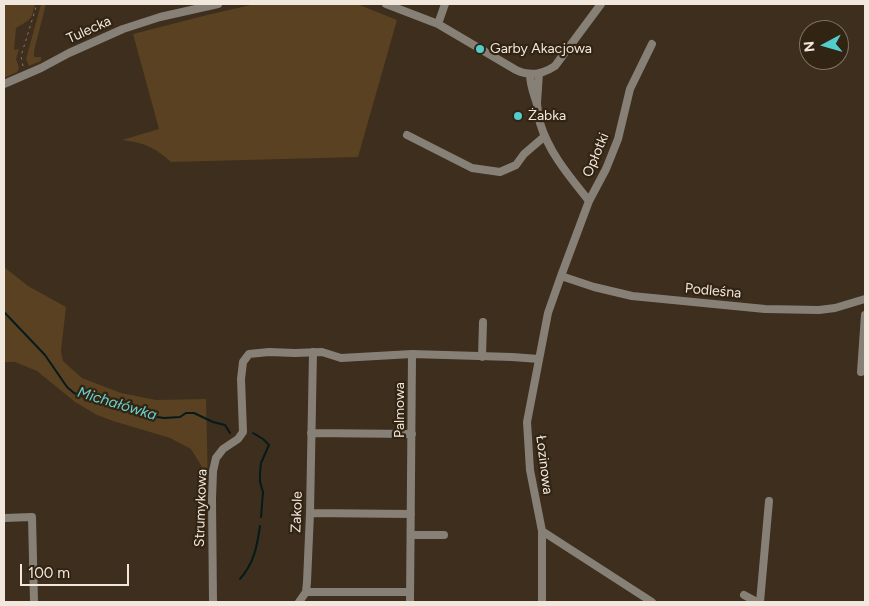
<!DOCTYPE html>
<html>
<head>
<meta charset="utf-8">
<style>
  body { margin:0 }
  #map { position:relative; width:869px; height:606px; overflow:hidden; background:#3d2e1d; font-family:Figtree,sans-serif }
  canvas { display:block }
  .frame { position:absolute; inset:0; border:5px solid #f1e7dd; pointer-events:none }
  .north { position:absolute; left:799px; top:20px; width:50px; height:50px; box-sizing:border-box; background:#322413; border:1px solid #7e7264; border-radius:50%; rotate:264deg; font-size:14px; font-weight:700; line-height:20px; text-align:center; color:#f1e7dd }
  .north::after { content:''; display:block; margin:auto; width:18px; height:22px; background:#53cdcb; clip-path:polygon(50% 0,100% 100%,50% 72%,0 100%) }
  .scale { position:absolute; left:20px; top:564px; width:109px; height:22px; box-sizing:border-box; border:2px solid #f1e7dd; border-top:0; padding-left:6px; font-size:15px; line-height:18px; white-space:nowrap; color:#f1e7dd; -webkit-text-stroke:4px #322413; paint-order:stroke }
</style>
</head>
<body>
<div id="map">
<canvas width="869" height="606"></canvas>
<div class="frame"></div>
<div class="north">N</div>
<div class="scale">100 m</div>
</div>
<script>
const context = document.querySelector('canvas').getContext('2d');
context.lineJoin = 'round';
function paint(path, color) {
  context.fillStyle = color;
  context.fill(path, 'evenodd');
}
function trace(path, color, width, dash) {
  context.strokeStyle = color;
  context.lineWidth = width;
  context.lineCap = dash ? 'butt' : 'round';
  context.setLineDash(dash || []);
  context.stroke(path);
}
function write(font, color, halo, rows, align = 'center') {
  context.font = font + ' Figtree,sans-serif';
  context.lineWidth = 4.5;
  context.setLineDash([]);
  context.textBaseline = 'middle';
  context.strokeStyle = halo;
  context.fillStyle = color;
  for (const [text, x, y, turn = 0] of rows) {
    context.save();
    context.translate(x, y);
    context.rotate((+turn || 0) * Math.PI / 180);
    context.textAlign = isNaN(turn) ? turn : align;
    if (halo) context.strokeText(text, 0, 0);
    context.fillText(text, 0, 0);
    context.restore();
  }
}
paint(new Path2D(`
  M4 4H35C31 21 31 19 16 28L14 50 19 49 16 59 19 68 17 72 4 78Z
  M41 4H46L34 51V57H41V61L29 66 26 59Z
  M255 4H357L397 20 358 157 171 162C154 147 145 143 122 140L159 129 133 34 207 15Z
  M4 267 28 286 66 307 61 351 63 361 82 378 121 393 156 400 206 399 208 487 202 467 191 449 170 438 113 421 97 415 75 402 37 371 15 362H4Z`), '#5a4121');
trace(new Path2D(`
  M4 312 45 355 67 387 74 393 95 401 150 416 164 418 180 417 186 413H194L213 422 225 425 230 433
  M253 433 263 439 269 445 261 463 260 473V482L263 492 261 517
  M240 579C254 563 257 547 260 526`), '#051b1b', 2);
trace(new Path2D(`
  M23 66 21 56 37 4`), '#847668', 1, [2.5, 4]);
trace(new Path2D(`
  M386 4 438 24 516 70C530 77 543 74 555 66L601 4
  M438 24 445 4
  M652 44 630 89 618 139 606 169 589 201 561 276 548 313 527 422 530 470 542 531 652 602
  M530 74C530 86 534 94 537 104 538 110 538 117 540 123 549 153 570 177 589 201
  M4 84 41 68 69 53 123 29 160 17 218 4
  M537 103 539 73
  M407 135 472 168 500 172 516 165 524 154 545 136
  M561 276 594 287 632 296 765 309 819 310 835 308 865 299
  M482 357 483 322
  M861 372 865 315
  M311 433 412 434
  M310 513 411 514
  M4 518 32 517 34 602
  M542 531V602
  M411 535H444
  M306 592H410
  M744 595 757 602
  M213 602 212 499 213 471 216 458 223 449 238 439 243 432 241 379 243 362 249 354 269 352 295 353 322 352 341 358 412 354 512 357 539 359
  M299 602 306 592 307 582 310 513 313 352
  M410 602 412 354
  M760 602 769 501`), '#878077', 8);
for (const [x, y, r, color] of [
  [480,49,5,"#53cdcb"],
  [518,116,5,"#53cdcb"]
]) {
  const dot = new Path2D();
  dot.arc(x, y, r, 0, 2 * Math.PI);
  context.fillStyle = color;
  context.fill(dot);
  trace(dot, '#322413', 2);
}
write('14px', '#f1e7dd', '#322413', [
  ["Tulecka",89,30,-24],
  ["Opłotki",596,155,-67],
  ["Podleśna",713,291,5],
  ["Palmowa",400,410,-90],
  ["Łozinowa",544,465,83],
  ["Strumykowa",201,508,-88],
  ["Zakole",297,512,-88]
]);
write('14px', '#f1e7dd', '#322413', [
  ["Garby Akacjowa",490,49],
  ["Żabka",528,116]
], 'left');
write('italic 15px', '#65d3d1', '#322413', [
  ["Michałówka",117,404,17]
]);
</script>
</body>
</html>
